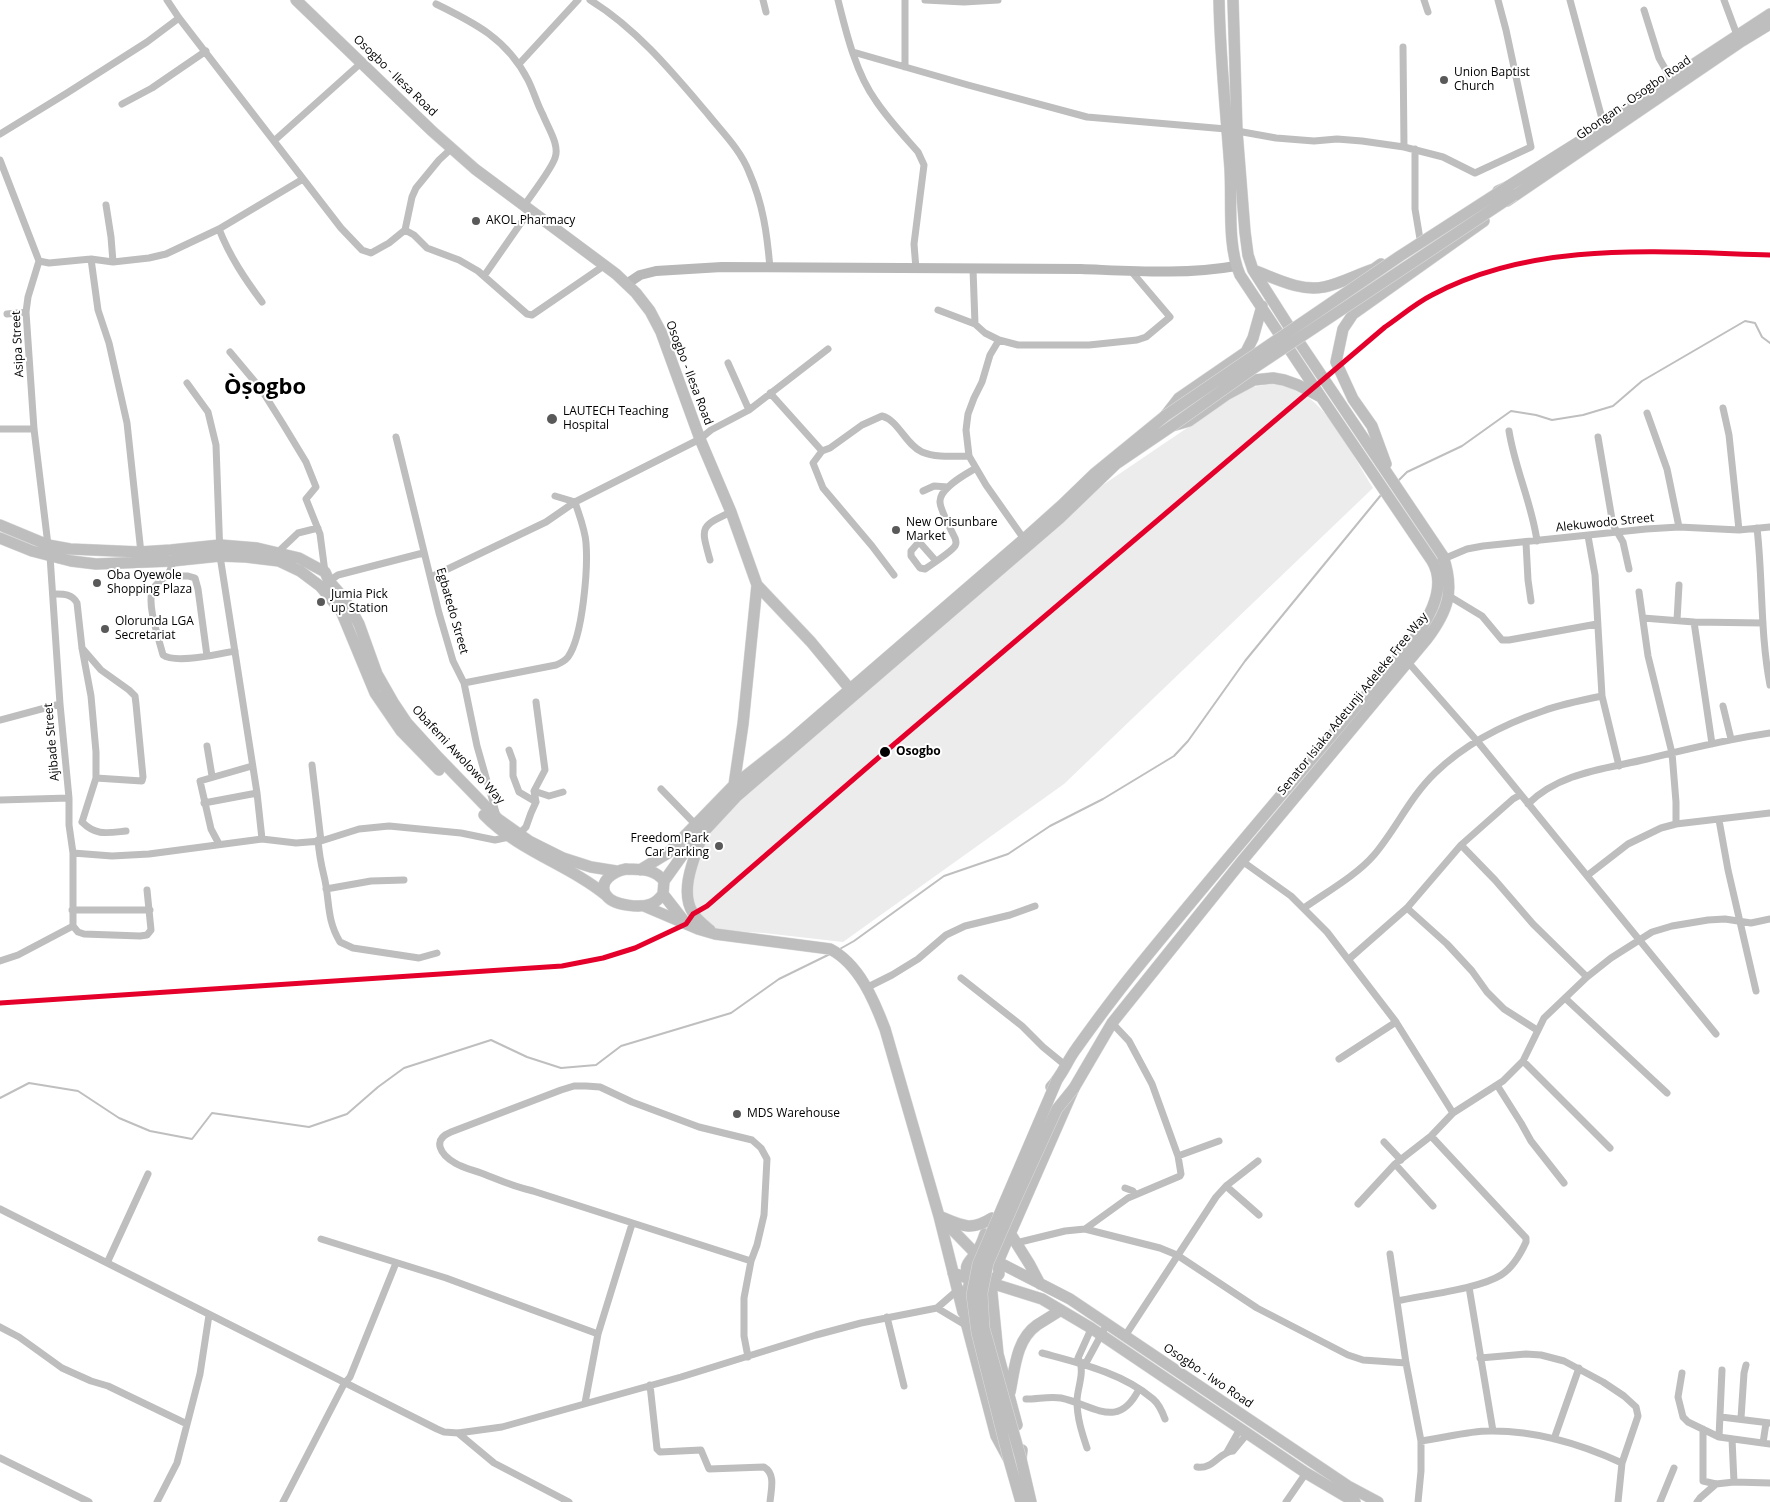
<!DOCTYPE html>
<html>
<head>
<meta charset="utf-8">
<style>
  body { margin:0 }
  canvas { display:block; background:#fff }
</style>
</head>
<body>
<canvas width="1770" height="1502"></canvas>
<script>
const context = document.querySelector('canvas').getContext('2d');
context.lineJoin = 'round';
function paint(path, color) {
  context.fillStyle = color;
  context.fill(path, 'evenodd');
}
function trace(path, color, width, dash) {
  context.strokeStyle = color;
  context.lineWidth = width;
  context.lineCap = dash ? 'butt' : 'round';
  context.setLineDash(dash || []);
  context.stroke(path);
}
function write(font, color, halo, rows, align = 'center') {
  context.font = font + ' "Open Sans",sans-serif';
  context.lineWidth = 4;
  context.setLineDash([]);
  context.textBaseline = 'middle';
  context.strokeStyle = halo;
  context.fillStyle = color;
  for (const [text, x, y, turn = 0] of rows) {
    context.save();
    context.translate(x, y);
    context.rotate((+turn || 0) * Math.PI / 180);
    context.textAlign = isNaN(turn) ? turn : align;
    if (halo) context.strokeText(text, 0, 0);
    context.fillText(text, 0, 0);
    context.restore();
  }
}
paint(new Path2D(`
  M1271 384C1277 385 1284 385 1290 387 1328 401 1352 455 1373 488L1064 784 843 942 764 933 700 929 687 910 691 869 707 829 1097 489 1246 388Z`), '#ececec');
trace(new Path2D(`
  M1398 481 1407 472 1462 446 1511 411 1536 415 1552 420 1583 415 1613 406 1642 381 1745 321 1755 323 1762 337 1770 343
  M838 950 854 941 944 876 1008 854 1050 826 1103 799 1174 756 1188 741 1245 661 1381 495
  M0 1098 29 1083 78 1091 119 1118 150 1131 192 1139 212 1113 309 1127 347 1114 378 1087 404 1068 491 1040 527 1057 561 1068 596 1065 621 1046 731 1013 779 979 830 954`), '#bfbfbf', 2);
const primary = new Path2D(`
  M296 0 432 131 475 169 616 274 636 293 650 311 661 332 700 439 731 512 757 585 743 724 734 785
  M1498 191 1507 187 1604 126 1671 79 1770 14
  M1507 201 1742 41 1770 24
  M1253 270C1275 278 1300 292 1324 287 1340 284 1358 274 1374 269L1381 264
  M1386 464 1372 426 1353 399 1336 362 1343 329 1353 314 1484 221
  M0 525 48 545 70 549 140 552 171 550 220 545 257 548 299 558 325 572 329 581 342 596 353 613 359 624 377 674 393 702 407 723 437 756 498 819 529 841 563 858 591 867 616 871
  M0 538 32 551 71 561 96 564 172 561 220 556 246 557 279 561 300 571 320 586 341 611 375 693 401 731 439 770
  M757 585 811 642 854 694
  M484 815C520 852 568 864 607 896
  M702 836C694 859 679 891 693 913 697 920 704 925 710 930
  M626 869C641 870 654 868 664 881L663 894C660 898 656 902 651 904 641 908 613 906 606 895 597 881 615 871 626 869Z
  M640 870 668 853 734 785 790 741 1024 539 1063 504 1094 474 1165 416 1179 398 1246 352 1253 338 1262 306
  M664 881 684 853 737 796 1060 518 1116 464 1172 426 1189 421 1226 395 1254 380 1273 378 1284 380 1298 385 1321 397
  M663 894 684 921
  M644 906 698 929 715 934 830 949C859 964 874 1000 885 1029L939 1216 963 1312
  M1051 1087C1062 1076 1067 1061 1076 1049 1096 1021 1116 994 1138 967 1229 855 1323 746 1416 636 1431 615 1447 586 1432 561L1321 397 1240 275C1227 246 1232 201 1230 169 1226 112 1220 56 1219 0
  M939 1216C961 1225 970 1232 992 1218
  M942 1219 976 1254
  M1010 1233 1030 1265 1040 1284
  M985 1234C983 1240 980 1248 976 1253 969 1263 962 1265 970 1279L966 1303 965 1319 967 1326 996 1436 1009 1460 1021 1502
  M996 1259 998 1262 1070 1299 1348 1486 1378 1502
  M953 1273 970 1279 978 1285 982 1286 991 1283 999 1274 998 1262 1007 1241 1074 1088 1112 1023 1242 861 1427 639C1448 611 1455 591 1443 556L1295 336 1253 270 1248 255 1245 232 1237 131 1233 0
  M991 1283 1042 1299 1091 1328 1306 1473 1355 1502
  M991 1283 998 1354 1017 1425
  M1010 1392C1015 1368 1016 1340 1037 1325 1045 1320 1053 1315 1061 1310
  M1022 1450 1021 1459 1031 1502`);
trace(primary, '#dbdbdb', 12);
trace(new Path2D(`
  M167 0 179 18 341 228 362 250 371 253 389 243 405 230 412 197 416 188 439 160 452 148
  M590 0C636 28 673 73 707 113 722 132 740 149 749 172 763 204 767 233 770 268
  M763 0 766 12
  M838 0C846 32 856 74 876 101 888 119 904 136 918 152L924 165 914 244 916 269
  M925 0 964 2 998 0
  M1424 0 1428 12
  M1570 0 1604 126
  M1724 0 1737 35
  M436 4C475 23 507 39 528 80 534 92 537 104 543 115 548 128 560 145 555 158 551 170 531 195 524 206
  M1644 10 1659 58 1671 79
  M1403 47 1404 147
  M853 52 968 85 1087 117 1226 129 1276 138 1314 141 1337 139 1362 141 1404 147 1443 157 1475 173 1531 147 1506 30 1498 0
  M519 64 578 0
  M905 67V0
  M122 104 152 88 206 51
  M0 134 67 93 147 42 179 18
  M275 140 361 63
  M1415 149V209L1420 239
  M0 160 39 261 28 297 26 312 34 429 48 545
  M106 205 111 237 113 262
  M219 229C230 257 245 279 262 302
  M405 230 414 235 427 248 459 260 478 271 527 314 532 315 605 265
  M91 259 98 310 109 343 127 423 141 553
  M39 261 49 263 91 259 113 262 149 258 166 254 219 229 303 179
  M973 269 975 324 985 333 999 340 1018 345H1089L1137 340 1146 337 1170 317 1131 271
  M484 276 530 210
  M938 310 975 324
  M7 314 26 312
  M999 340 990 355 982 382 974 398 968 414 966 430 969 456 986 485 1024 539
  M230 352 261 389 283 424 306 462 316 487 306 499 320 534 325 572
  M728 363 749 410
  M187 383 208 412 216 445 220 556 257 793 262 839
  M770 393 822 451
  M1723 408 1729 435 1739 530
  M1647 413 1667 469 1679 527
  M0 429H34
  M1509 431C1515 469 1532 504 1537 541
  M396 437 439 613 453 661 464 683 477 746 497 816
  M1598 437 1613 525 1623 542 1629 569
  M923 491 934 486 948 487
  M1757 528C1763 580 1760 633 1770 685
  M1588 536 1595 575 1602 696 1619 766
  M1526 543 1528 580 1531 601
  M278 552 298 533 318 528
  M50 556 60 704 69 798V825L73 853V926
  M710 560C701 527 699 527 731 512
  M1441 560 1467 549 1483 546 1646 529 1679 527 1739 530 1770 527
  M172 561C172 578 160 577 153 589 146 603 159 639 163 655 175 664 220 654 235 651
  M936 561 921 544 918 543 911 551V556L920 568 925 569C931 565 952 551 955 546 957 543 956 541 955 538 951 530 940 509 940 502 939 488 966 474 976 468
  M894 575 872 546 823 488 813 463 822 451 830 448 862 425 882 416C898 420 906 445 922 452 936 458 954 456 969 456
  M168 576H188L195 578 198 589 207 656
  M431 577 546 522 575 502 700 439 711 430 749 410 828 349
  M329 581 338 575 423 553
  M1639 592 1648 656 1672 753 1676 802V824
  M53 594C62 594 72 593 77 603L82 648 91 696 96 752V778L82 822
  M1449 596 1482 616 1502 640H1509L1597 624
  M1643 618 1694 622 1763 623
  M1677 620 1679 585
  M1694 622 1712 744
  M82 648 101 670 129 690 135 696 136 704 143 777 142 781 96 778
  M1407 661 1478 742 1716 1034
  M464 683 556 665C561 663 565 661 568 657 583 636 588 568 586 543 585 529 579 515 575 502L555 496
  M1723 706 1731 739
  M0 720 60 704
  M207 746 212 776
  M509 750 513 761V776L519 792 536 802
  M312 765 321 841
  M661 789 696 825
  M534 791 549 796 563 792
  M0 800 69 798
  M204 803 257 793
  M1528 804C1560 772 1606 769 1647 759 1688 749 1728 739 1770 733
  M1719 820 1728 870 1756 991
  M82 822C96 836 107 833 126 831
  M519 834 526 827 531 813 536 802 534 791 545 770 536 702
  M318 840C319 853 321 864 324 876 330 900 326 919 340 942L353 948 419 958 437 953
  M219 844 211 829 200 781 252 766
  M1461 845 1495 880 1533 924 1587 977
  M73 853 112 856 149 854 262 839 296 843 321 841 359 829 389 826 461 833 495 840 509 837
  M1242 861 1291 896 1327 932 1396 1022 1453 1113
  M1588 875 1628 844 1661 828 1676 824 1770 813
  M326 889 371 881 404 880
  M1304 908C1325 893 1357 875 1374 855 1396 829 1410 797 1435 773 1464 745 1504 724 1543 711 1562 704 1582 700 1602 696
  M1407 908 1447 944 1472 971 1487 992 1504 1009 1537 1030
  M72 910H150
  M73 926 78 932 84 934 140 936 147 935 151 930 147 890
  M1349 959 1407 908 1461 845 1513 799 1520 795
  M0 961 18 955 73 926
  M961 978 1022 1026 1043 1047 1065 1065
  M866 988 892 975 918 959 946 935 965 926 1010 915 1035 906
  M1565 998 1667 1093
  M1339 1059 1396 1022
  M1523 1061 1610 1148
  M1497 1085 1521 1123 1531 1141 1564 1183
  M1384 1142 1401 1160
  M1178 1156 1219 1141
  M1395 1164 1433 1206
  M1226 1186 1259 1215
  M1125 1188 1133 1191 1134 1195
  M1358 1204 1395 1164 1431 1136 1453 1113 1503 1081 1523 1061 1544 1018 1587 977 1611 958 1652 932 1672 926 1708 920 1725 919 1751 923 1770 919
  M0 1209 437 1429 444 1432 458 1433 502 1427 681 1377 816 1335 861 1323 937 1308 960 1288
  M1085 1229 1128 1198 1180 1176 1181 1174 1178 1156 1152 1084 1129 1041 1112 1023
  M321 1239 446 1278 598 1334
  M1016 1243 1065 1231 1085 1229 1160 1248 1177 1255 1257 1308 1348 1355 1363 1360 1406 1363
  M1390 1254 1406 1363 1421 1441V1471L1418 1502
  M107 1263 148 1174
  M1469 1287 1493 1431
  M1397 1301C1424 1295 1479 1289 1501 1275 1512 1268 1521 1253 1526 1242V1238L1431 1136
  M937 1308 967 1326
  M887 1317 904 1386
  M0 1327 19 1337 62 1368 91 1381 108 1386 187 1424
  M1125 1336 1216 1197 1226 1186 1258 1161
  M1042 1353C1079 1363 1123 1373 1153 1399 1159 1404 1162 1411 1165 1419
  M748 1357 744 1336V1298L751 1261 757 1245 764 1215 767 1159 761 1148 752 1140 699 1127 632 1102 600 1087 586 1086H574L561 1090 451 1132C431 1140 441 1155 455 1163 463 1168 473 1170 481 1173 499 1180 514 1187 533 1191L751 1261
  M1480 1358 1526 1354 1541 1355 1564 1361 1603 1382 1624 1396 1636 1407 1638 1416 1622 1463 1618 1502
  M1082 1364 1087 1361 1107 1324
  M1682 1373 1678 1397 1683 1417 1688 1422 1719 1437 1770 1444
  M650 1385 657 1449 660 1452 701 1450 709 1469 764 1467C776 1474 771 1490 770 1502
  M1026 1399C1038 1399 1050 1396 1061 1398 1094 1405 1118 1431 1139 1389
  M585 1403 598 1334 632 1224
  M1721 1417 1770 1423
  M1741 1418 1744 1373 1746 1365
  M1703 1429V1481L1716 1484 1734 1482 1770 1483
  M458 1433 494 1463 569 1502
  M1719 1437 1722 1370
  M1554 1439 1579 1368
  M1732 1439 1734 1482
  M1421 1441C1445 1438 1470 1430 1493 1431 1538 1431 1583 1445 1622 1463
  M1763 1443 1766 1423
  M1087 1448C1082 1433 1077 1418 1077 1401 1077 1388 1086 1371 1078 1358L1092 1327
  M1227 1452 1240 1429
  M0 1458 89 1502
  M1197 1467C1213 1470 1219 1452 1233 1451L1247 1434
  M157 1502 177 1463 200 1374 209 1315
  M283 1502 344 1384 350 1377 396 1263
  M1286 1502 1306 1473
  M1660 1502 1674 1468
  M1697 1502 1700 1498 1716 1484`), '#bebebe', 7);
trace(new Path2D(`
  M628 283 640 275 656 271 722 267 1081 269C1133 271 1185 275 1236 266`), '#b8b8b8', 10);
trace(primary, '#bebebe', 11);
const primaryBridge = new Path2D(`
  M1165 416 1400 256 1507 187
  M1172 426 1251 370 1514 195
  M1021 1459 984 1328 982 1293 988 1263 1015 1201 1057 1109 1074 1088
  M1009 1460 977 1333 972 1295 978 1264 1057 1080`);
trace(primaryBridge, '#dbdbdb', 12, []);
trace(primaryBridge, '#bebebe', 11);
trace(new Path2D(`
  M0 1003 562 966 603 958 635 948 686 924 693 914 707 906 885 752 1385 327C1401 316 1416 303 1432 295 1535 240 1658 252 1770 255`), '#e4002b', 5);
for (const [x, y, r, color] of [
  [1444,80,5,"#595959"],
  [476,221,5,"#595959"],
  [552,419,6,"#595959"],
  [896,530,5,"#595959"],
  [97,583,5,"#595959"],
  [321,602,5,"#595959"],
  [105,629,5,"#595959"],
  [885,752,6,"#000"],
  [719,846,5,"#595959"],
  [737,1114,5,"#595959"]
]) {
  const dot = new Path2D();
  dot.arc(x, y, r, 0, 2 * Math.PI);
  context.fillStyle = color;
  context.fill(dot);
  trace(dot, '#fff', 2);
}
write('12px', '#000', '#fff', [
  ["Union Baptist",1454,73],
  ["Church",1454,87],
  ["AKOL Pharmacy",486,221],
  ["LAUTECH Teaching",563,412],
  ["Hospital",563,426],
  ["New Orisunbare",906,523],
  ["Market",906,537],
  ["Oba Oyewole",107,576],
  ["Shopping Plaza",107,590],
  ["Jumia Pick",331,595],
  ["up Station",331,609],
  ["Olorunda LGA",115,622],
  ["Secretariat",115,636],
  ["Freedom Park",709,839,"right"],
  ["Car Parking",709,853,"right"],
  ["MDS Warehouse",747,1114]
], 'left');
write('12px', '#000', '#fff', [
  ["Osogbo - Ilesa Road",395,76,44],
  ["Gbongan - Osogbo Road",1634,98,-35],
  ["Asipa Street",18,344,-93],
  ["Osogbo - Ilesa Road",689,373,69],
  ["Alekuwodo Street",1605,523,-6],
  ["Egbatedo Street",452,611,74],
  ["Senator Isiaka Adetunji Adeleke Free Way",1353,704,-51],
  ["Ajibade Street",52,742,-95],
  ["Obafemi Awolowo Way",458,755,47],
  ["Osogbo - Iwo Road",1208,1376,34]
]);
write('bold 12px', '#000', '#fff', [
  ["Osogbo",896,752]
], 'left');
write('bold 22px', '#000', '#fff', [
  ["Òṣogbo",265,388]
]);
</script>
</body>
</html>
